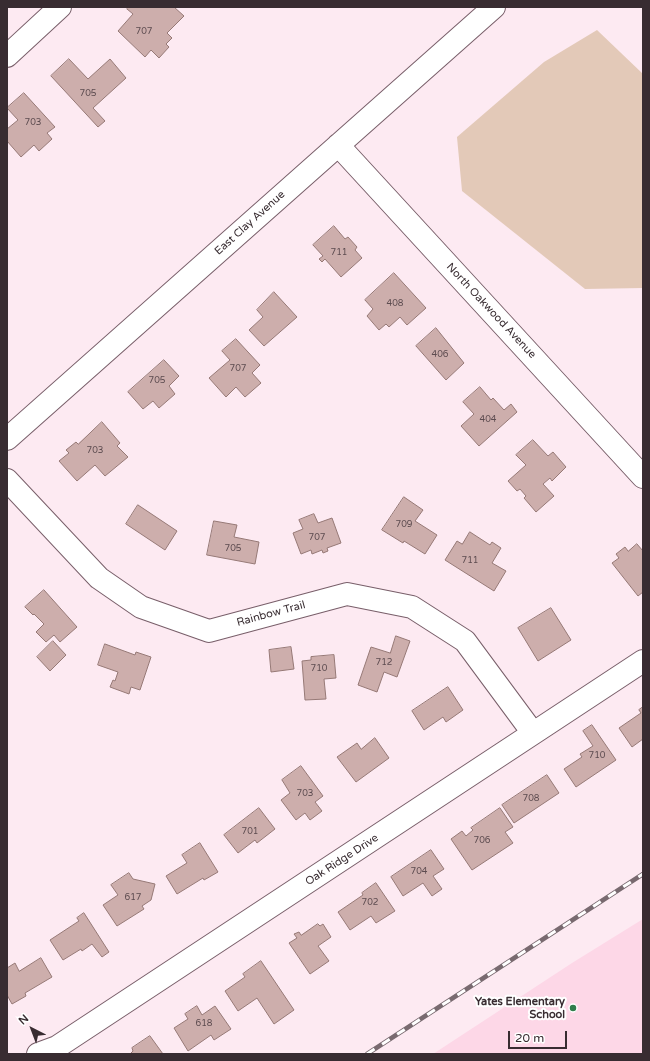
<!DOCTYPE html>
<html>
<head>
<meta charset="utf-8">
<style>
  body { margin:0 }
  #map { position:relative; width:650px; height:1061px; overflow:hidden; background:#fdeaf2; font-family:"Varela Round",sans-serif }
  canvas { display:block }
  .frame { position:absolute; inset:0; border:8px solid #382c31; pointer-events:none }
  .north { position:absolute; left:12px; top:1009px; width:40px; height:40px; -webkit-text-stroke:3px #fff; paint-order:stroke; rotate:318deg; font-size:11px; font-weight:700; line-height:16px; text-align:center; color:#382c31 }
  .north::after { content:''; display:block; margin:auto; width:14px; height:18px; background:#382c31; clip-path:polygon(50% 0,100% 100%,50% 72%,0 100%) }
  .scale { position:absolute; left:508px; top:1031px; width:59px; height:18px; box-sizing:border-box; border:2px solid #382c31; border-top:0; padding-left:5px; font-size:12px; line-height:14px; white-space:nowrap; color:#382c31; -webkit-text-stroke:3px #fff; paint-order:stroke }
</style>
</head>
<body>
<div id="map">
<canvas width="650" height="1061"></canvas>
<div class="frame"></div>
<div class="north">N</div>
<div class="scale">20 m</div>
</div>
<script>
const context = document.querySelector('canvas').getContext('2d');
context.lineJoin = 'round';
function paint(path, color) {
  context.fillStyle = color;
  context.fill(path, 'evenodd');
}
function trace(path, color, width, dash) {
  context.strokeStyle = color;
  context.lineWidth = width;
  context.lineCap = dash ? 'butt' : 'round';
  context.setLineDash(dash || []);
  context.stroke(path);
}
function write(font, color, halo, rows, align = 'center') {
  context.font = font + ' "Varela Round",sans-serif';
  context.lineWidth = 4;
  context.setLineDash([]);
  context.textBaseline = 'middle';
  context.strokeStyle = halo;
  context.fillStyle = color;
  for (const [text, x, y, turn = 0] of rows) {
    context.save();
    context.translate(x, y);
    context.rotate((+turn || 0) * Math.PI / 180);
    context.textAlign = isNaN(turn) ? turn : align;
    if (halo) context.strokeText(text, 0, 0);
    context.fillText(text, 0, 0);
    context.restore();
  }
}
paint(new Path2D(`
  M643 919V1054H433L572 963Z`), '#fdd7e7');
paint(new Path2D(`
  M597 30 643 74V288L585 289 462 191 457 137 544 62Z`), '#e3c9b8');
const building = new Path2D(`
  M129 7H174L184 16 167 33 172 38 166 44 169 47 159 58 151 50 145 57 118 31 133 14 127 9Z
  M69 59 88 79 110 59 126 78 93 108 105 121 98 127 51 76Z
  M24 93 55 127 47 133 52 139 39 151 34 145 21 157 7 141V129L18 120 7 108Z
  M334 226 345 239 348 237 357 247 355 250 362 258 341 277 325 259 322 262 319 259 323 256 313 245Z
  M394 273 426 308 407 325 400 317 389 327 386 324 379 330 367 316 373 309 365 300Z
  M274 292 297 317 264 346 249 330 263 317 257 310Z
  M436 328 464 363 446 380 416 346Z
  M236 339 260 365 252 373 261 383 245 397 236 387 226 397 209 378 230 360 222 351Z
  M164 360 179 376 169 386 175 394 159 408 153 401 143 409 128 392Z
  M480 387 491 400 493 398 504 410 511 404 517 412 479 446 461 426 474 414 463 402Z
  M102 422 120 443 117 446 128 457 105 476 95 465 77 481 59 461 69 453 66 450 76 442 78 444Z
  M533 440 548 456 553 452 566 467 552 481 550 478 543 484 554 496 536 512 524 498 526 496 520 489 517 491 508 481 526 465 516 455Z
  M404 497 423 510 415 521 437 535 425 554 404 541 403 543 382 530Z
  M138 505 177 531 165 550 126 524Z
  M314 514 318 523 332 518 341 543 327 548 328 551 323 553 322 550 312 554 311 550 301 554 293 533 303 529 299 520Z
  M214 521 237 525 234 537 259 542 255 564 207 555Z
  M470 532 490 545 492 542 501 548 492 563 506 571 494 591 445 560 457 541 462 544Z
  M637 544 643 551V592L638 596 612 563 619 558 616 554 625 547 628 551Z
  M44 590 77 627 60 642 54 635 46 642 36 632 44 624 34 614 33 615 25 607Z
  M551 608 571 640 538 661 518 628Z
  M396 636 410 641 397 677 384 672 377 692 358 685 371 647 390 653Z
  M53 641 66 655 50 671 37 657Z
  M105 644 135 655 136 652 151 657 140 690 131 687 129 694 110 687 113 680 115 681 118 672 98 665Z
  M291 647 294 669 271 672 269 650Z
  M334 655 336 678 324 679 326 699 305 700 302 661 311 660V657Z
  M448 687 463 710 446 722 443 717 424 730 412 711Z
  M643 707V739L632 747 619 728 641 713 639 710Z
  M592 725 616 760 576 787 564 769 582 757 580 754 593 746 583 731Z
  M375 738 389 758 356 782 337 757 357 743 361 749Z
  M301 766 323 796 315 802 322 811 310 820 305 813 296 820 281 800 290 793 282 780Z
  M547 775 559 793 514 823 502 805Z
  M259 808 275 829 257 843 255 840 238 853 224 835Z
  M500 808 513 827 505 832 513 843 472 870 451 839 462 831 466 836 473 830 471 828Z
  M200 843 218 872 204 880 203 878 177 894 166 876 187 863 182 855Z
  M431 850 444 869 433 876 442 889 432 896 423 883 403 896 391 877Z
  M129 873 133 879 155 884 151 900 142 906 144 909 117 926 103 905 118 895 111 885Z
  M376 883 395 911 376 923 371 916 350 930 338 912 363 895 362 893Z
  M84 913 109 952 102 957 92 944 82 951 81 949 63 960 50 940 79 921 77 918Z
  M318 924 320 926 323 924 331 937 318 946 329 961 310 974 289 943 297 938 294 934 299 932 301 935Z
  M41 958 52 977 25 993 26 996 12 1004 7 995V968L15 963 19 971Z
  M261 961 294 1010 274 1024 257 998 238 1011 225 991 245 977 243 974Z
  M197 1006 202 1015 215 1006 231 1029 214 1040 211 1035 188 1051 174 1028 188 1019 185 1014Z
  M150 1036 163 1054H130L133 1051 132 1048Z`);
paint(building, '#cdaeac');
trace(building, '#967976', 1);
const minor = new Path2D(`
  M7 56 60 7
  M338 145 643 477
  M7 439 494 7
  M7 480 99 578 141 607 209 631 347 594 412 607 465 641 533 733
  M38 1054 57 1047 643 661`);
trace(minor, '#785e69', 24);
trace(minor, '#fff', 22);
const rail = new Path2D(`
  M367 1054 643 874`);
trace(rail, '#796a70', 4.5);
trace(rail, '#fff', 3, [9]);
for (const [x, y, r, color] of [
  [573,1008,4,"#307d4c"]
]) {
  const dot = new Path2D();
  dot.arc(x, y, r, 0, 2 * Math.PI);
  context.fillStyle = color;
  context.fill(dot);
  trace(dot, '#fff', 1.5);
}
write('9px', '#5d4c50', null, [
  ["707",144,32],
  ["705",88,94],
  ["703",33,123],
  ["711",339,253],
  ["408",395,304],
  ["406",440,355],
  ["707",238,369],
  ["705",157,381],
  ["404",488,420],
  ["703",95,451],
  ["709",404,525],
  ["707",317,538],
  ["705",233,549],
  ["711",470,561],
  ["712",384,663],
  ["710",319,669],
  ["710",597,756],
  ["703",305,794],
  ["708",531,799],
  ["701",250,832],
  ["706",482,841],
  ["704",419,872],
  ["617",133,898],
  ["702",370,903],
  ["618",204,1024]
]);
write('11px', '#382c31', '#fff', [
  ["East Clay Avenue",250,223,-42],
  ["North Oakwood Avenue",491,311,47],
  ["Rainbow Trail",271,614,-15],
  ["Oak Ridge Drive",342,860,-33]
]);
write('bold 11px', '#382c31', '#fff', [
  ["Yates Elementary",565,1002],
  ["School",565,1015]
], 'right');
</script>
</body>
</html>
